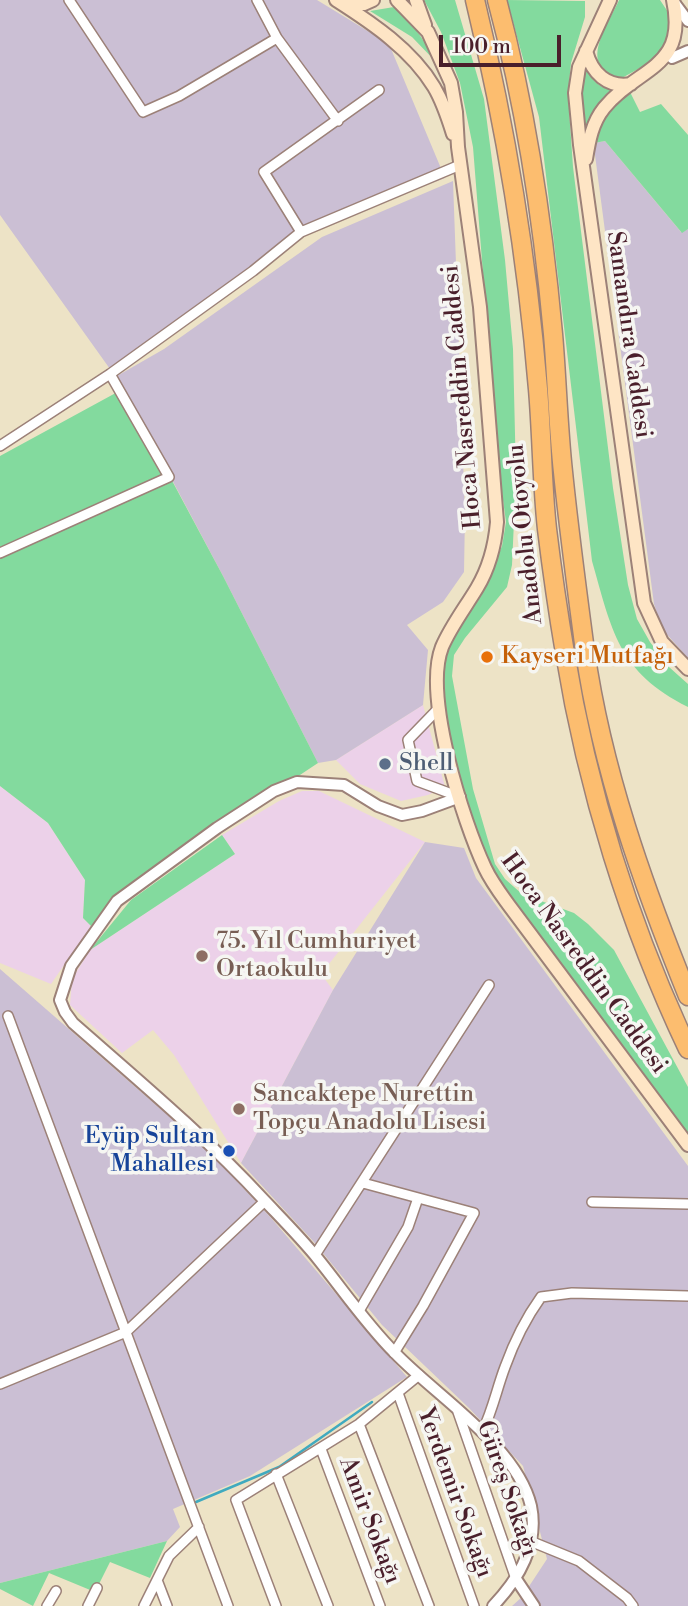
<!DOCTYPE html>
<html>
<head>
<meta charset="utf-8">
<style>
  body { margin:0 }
  #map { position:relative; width:688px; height:1606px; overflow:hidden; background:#ede3c6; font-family:"Libre Bodoni",serif }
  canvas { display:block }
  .scale { position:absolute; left:439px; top:35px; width:122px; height:32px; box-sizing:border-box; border:4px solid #4a1f2b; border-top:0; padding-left:9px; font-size:21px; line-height:24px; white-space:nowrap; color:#4a1f2b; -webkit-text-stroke:5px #f6f6f2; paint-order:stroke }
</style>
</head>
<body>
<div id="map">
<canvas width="688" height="1606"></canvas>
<div class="scale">100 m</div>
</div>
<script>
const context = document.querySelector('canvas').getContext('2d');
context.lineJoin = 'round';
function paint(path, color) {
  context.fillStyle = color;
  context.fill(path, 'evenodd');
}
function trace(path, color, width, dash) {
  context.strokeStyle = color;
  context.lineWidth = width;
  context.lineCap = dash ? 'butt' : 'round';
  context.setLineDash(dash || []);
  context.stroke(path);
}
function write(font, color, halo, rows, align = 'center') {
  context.font = font + ' "Libre Bodoni",serif';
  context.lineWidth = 7;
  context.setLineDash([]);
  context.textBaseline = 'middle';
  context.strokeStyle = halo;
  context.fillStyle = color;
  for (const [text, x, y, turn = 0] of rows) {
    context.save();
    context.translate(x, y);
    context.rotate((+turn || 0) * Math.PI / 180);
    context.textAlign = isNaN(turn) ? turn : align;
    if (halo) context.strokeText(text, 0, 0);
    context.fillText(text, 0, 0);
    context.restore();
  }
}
paint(new Path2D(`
  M423 705 445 787 428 795 401 801 360 784 336 760Z
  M0 786 48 823 85 880 83 918 91 926 51 984 0 963Z
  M302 791H319L425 842 321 974 333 990 241 1163 174 1055 153 1030 122 1053 70 1005 72 979 90 950 235 854 222 835 279 801Z`), '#ecd1e9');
paint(new Path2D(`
  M0 0H317L389 44 445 178 315 226 110 369 0 215Z
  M605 141 681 232 688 229V658L662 629 654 604 595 155 594 143Z
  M453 181 465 514 464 572 443 602 407 625 428 650 423 705 336 760 318 763 223 576 117 376 164 349 322 237Z
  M425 842 464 848 476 878 688 1166V1606H512L522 1597 547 1559 523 1466 469 1408 382 1325 313 1241 241 1163 333 990Z
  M0 969 210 1152 272 1219 407 1377 250 1476 173 1509 180 1527 167 1541 0 1583Z`), '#cbbfd4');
paint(new Path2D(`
  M424 0H455L484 99 505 260 513 349 516 477 512 565 507 587 465 638 454 655 452 676 473 789 495 864 505 879 522 894 574 913 588 924 614 950 688 1087V1133L513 906 491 870 477 838 452 750 441 685 445 658 450 641 481 596 502 546 506 522 498 463 473 147 460 83 441 32Z
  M507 0 585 1V17L571 63 568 94 573 167 613 488 628 585 637 619 650 642 669 667 688 684V707C618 672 612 631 592 561L539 117Z
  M619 0H660L670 15 674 27 660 57 620 79C576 67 608 25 619 0Z
  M394 7C410 15 428 49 439 65L412 37 370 11Z
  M584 67C592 80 601 91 618 90L585 149 580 93Z
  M630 92 640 112 661 104 688 135V229L682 233 605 141 594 143C600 120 611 106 630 92Z
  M123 389 223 576 318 763 125 891 91 926 83 918 85 880 48 823 0 786V456Z
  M222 835 235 854 90 950 131 900Z
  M167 1541 150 1578 110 1562 95 1592 49 1573 33 1606 0 1589V1583Z`), '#83da9e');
trace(new Path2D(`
  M196 1502 279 1467 372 1402`), '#40aabf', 2.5);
const minor = new Path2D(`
  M69 0 143 112 179 96 277 38
  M257 0 277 38 338 121
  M301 232 264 172 379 90
  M0 446 110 374 253 271 301 232 460 165
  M0 553 169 477 110 374
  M438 709 408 740 417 781 460 797
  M8 1016 228 1606
  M363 1183 474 1213 423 1306 394 1353
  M592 1202 688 1204
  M315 1255 489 985
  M359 1311 408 1227 418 1198
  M0 1384 126 1332 265 1201
  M398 1393 474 1606
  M458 1412 516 1579
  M359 1424 429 1606
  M483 1430C493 1409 497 1388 505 1367 514 1342 526 1318 541 1297L572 1293 688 1296
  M321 1449 380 1606
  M276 1474 328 1606
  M530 1541 579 1561 627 1598 633 1606
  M157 1580 167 1606
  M47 1606 56 1591
  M88 1606 97 1588
  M144 1606 169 1556 199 1527
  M276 1606 236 1500 359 1424 419 1375`);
const tertiary = new Path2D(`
  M673 1 688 21
  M672 58 688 51
  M460 797 422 811 402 815 378 806 344 785 297 782 274 791 217 828 117 901 71 966 60 1000 65 1012 73 1023C138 1080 205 1136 264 1200 282 1219 301 1238 318 1259 343 1290 366 1324 395 1353 436 1396 517 1446 531 1506 539 1544 519 1579 493 1606
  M516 1579 534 1606`);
const secondary = new Path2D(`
  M336 0C372 23 412 50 434 87 443 102 448 118 453 134
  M397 0 428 32 451 83 456 112 458 147 480 307 497 522C495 545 489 568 477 588 465 608 451 626 442 647 423 696 463 821 485 868 491 881 500 893 508 904L688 1145
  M416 0 425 25
  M610 0 579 67 575 93 580 145 644 603 662 642 688 669
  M340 1 364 4 373 0
  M586 51C592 73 607 88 631 84
  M586 159C589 141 592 123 604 108 637 67 688 69 673 0`);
const motorway = new Path2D(`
  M475 0C506 128 527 258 538 389 542 436 542 483 547 529 552 570 558 612 565 653 587 788 629 925 688 1049
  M497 0C526 108 543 223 553 334 557 380 558 426 563 472 569 531 577 591 585 651 602 770 643 885 688 996`);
trace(minor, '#9c8178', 12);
trace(tertiary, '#9c8178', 14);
trace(secondary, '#9c8178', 16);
trace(motorway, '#9c8178', 21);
trace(minor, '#fff', 9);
trace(tertiary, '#fff', 10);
trace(secondary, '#fee5c5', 12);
trace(motorway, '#fcbd6f', 18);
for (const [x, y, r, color] of [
  [487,657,7,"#e8710a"],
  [385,764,7,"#5c6f8a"],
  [202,956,7,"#8d6e63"],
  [239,1109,7,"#8d6e63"],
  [229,1151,7,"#1a4fb4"]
]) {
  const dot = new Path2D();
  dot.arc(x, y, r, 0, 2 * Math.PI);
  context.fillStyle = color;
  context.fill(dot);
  trace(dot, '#f6f6f2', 2.5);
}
write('24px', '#4a1f2b', '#f6f6f2', [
  ["Samandıra Caddesi",628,335,82],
  ["Hoca Nasreddin Caddesi",463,397,-95],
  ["Anadolu Otoyolu",526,534,-96],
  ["Hoca Nasreddin Caddesi",583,964,54],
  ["Güreş Sokağı",506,1489,71],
  ["Yerdemir Sokağı",454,1493,70],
  ["Amir Sokağı",369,1521,69]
]);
write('24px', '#c56008', '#f6f6f2', [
  ["Kayseri Mutfağı",501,657]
], 'left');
write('24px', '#4e5e75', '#f6f6f2', [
  ["Shell",399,764]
], 'left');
write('24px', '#785e54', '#f6f6f2', [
  ["75. Yıl Cumhuriyet",216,942],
  ["Ortaokulu",216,970],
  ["Sancaktepe Nurettin",253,1095],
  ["Topçu Anadolu Lisesi",253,1123]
], 'left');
write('24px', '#164399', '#f6f6f2', [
  ["Eyüp Sultan",215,1137],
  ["Mahallesi",215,1165]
], 'right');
</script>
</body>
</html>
